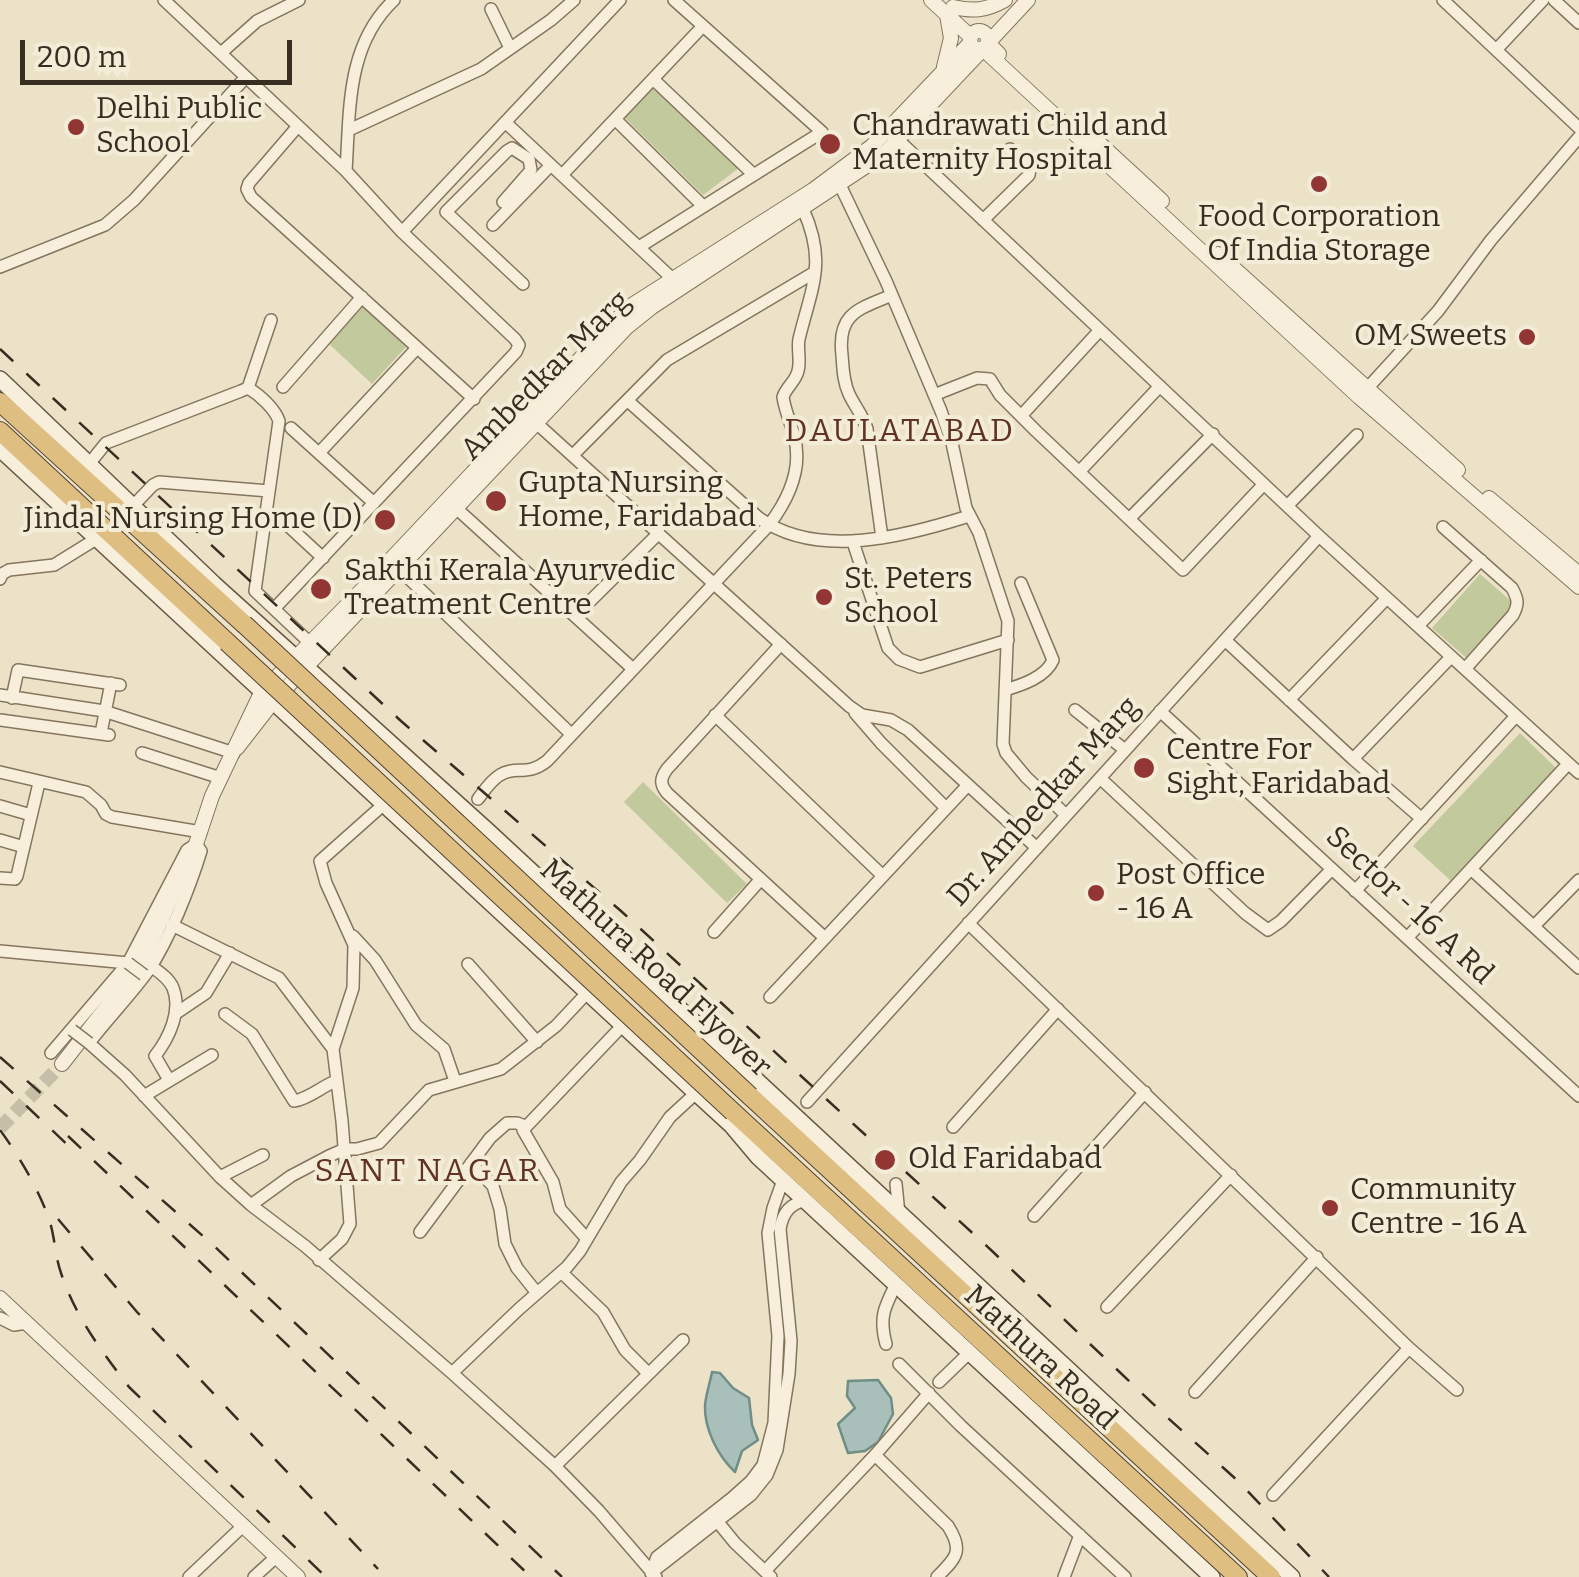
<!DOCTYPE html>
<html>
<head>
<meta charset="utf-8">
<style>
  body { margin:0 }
  #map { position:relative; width:1579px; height:1577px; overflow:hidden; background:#ebe2c8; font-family:Bitter,serif }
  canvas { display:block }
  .scale { position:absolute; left:20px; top:40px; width:272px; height:45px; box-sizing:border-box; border:5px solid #382d21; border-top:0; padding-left:12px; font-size:30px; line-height:35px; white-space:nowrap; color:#382d21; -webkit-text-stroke:8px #f3ecd7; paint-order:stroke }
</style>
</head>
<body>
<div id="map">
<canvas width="1579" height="1577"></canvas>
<div class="scale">200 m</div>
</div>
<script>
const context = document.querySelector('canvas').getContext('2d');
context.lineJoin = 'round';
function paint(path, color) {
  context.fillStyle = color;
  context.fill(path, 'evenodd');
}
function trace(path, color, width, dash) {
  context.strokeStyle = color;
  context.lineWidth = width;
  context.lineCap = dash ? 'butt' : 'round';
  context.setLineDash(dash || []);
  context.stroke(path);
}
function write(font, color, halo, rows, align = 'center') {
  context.font = font + ' Bitter,serif';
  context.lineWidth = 8;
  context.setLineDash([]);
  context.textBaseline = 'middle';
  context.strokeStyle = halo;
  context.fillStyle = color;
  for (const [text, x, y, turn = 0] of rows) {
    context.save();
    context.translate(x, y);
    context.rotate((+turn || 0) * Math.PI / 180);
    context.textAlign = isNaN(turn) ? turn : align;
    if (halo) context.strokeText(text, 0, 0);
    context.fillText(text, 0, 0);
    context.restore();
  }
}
paint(new Path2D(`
  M653 88 739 168 703 195 624 117Z
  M362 306 406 347 372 384 328 343Z
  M1480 574 1519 608 1471 662 1432 628Z
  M1520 733 1557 769 1451 881 1413 846Z
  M643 782 747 884 727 903 624 802Z`), '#c2c99c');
const water = new Path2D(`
  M712 1372 720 1373 733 1388 749 1398 752 1425 758 1440 742 1451 735 1472C718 1456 704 1429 705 1405 706 1394 710 1383 712 1372Z
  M878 1380 891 1398 893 1414 878 1442 865 1451 848 1453 838 1424 855 1408 847 1396 848 1381Z`);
paint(water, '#a9c0ba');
trace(water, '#708e87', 2.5);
trace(new Path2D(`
  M0 1128 62 1064`), '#c7bea7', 14, [14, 7]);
const minor = new Path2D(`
  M164 0 346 171 402 232 515 339 519 345 516 352 274 609
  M1443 0 1579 128
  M1554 0 1579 23
  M491 9 510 48
  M1496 50 1543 0
  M221 53 257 21 299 0
  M653 79 754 175
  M615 119 703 206
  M505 122 677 283
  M298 126 249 183 247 189 251 197 474 399
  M349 130 481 69 551 20 574 0
  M894 136 1319 536 1579 773
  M346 171C350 110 346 45 394 0
  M562 175 703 26
  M840 185 886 281 941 411 952 443 966 508 979 533 1008 621 1004 719 1003 744 1006 753 1026 777 1066 815
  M503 202 531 170 529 159 512 148 507 151 446 212 523 284
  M983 220 1029 175 1030 169 1010 149
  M493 225 551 165
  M402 232 620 0
  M639 247 822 132 674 0
  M0 267 105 225 134 200 246 77
  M283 387 362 297
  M248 388 271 320
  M1363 393 1438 311 1491 240 1579 137
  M934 395 977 378 990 379 1000 395 1036 431 1183 570 1264 484
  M628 401 759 518C818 560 906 536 969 516
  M1021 416 1100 330
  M533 420 849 706 862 715 891 720 908 730 1037 848
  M291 428 374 503
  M319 453 417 348
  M573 455 667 360 815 272
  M89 464 106 443 241 391 248 388C260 395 275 409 279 421L255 591 310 643
  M1079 472 1160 386
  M1288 505 1357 435
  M132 507 153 485 159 482 269 491
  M456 508 633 669
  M1129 519 1213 434
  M282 520 323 558
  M1443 527 1512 588C1518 599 1519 604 1513 615L1465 669
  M882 538 867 429C863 415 855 407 849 394 843 381 843 368 842 355 837 313 859 309 892 295
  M853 542 888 648 899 659 920 667 1008 640
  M399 569 571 734
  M0 579 2 574 9 570 54 565 96 539
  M575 616 659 533
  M1418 626 1481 560
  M1225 640 1353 759 1422 819
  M781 644 667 769C660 779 660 784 667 793L825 938
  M1005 690C1022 685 1046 677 1053 660L1021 583
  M0 695 104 711 234 753
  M12 698 18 670 120 685
  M1289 700 1387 598
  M1075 710 1125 750
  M1160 711 1579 1096
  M855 713 881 743 946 808
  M715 715 883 876
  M0 720 109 735
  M101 733 111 683
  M142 753 221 778
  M1353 759 1451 657
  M0 772 86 792 101 805 106 814 112 817 201 832
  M1100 778 1245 913 1268 930 1281 921 1332 869
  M478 799C484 791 491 780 500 775 516 765 527 777 547 761L769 525C788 500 803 468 794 436 791 423 785 411 783 397 786 387 796 381 798 371 801 361 797 349 799 339 812 286 827 262 803 209
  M0 806 31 815
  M0 840 24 847
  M1471 869 1579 968
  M0 878 15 879 17 876 39 783
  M1355 891 1516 716
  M968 923 1409 1348 1457 1390
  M172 925 279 978 333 1049
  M1534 926 1579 880
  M714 932 761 879
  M353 936 375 960 416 1025 444 1049 455 1081
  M1407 938 1568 764
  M0 951 128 963
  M468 964 537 1042
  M151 966C159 972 169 978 173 988 182 1011 169 1038 155 1056L169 1080
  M770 997 968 785
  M175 1014 206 993 230 953
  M225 1014 252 1034 294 1101C309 1099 322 1086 336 1081
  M51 1053 128 963 187 850 196 844 201 851C190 887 169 940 148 971 130 996 107 1019 89 1043L125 1075 220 1177 251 1205 305 1246 452 1373 555 1466 599 1511 656 1577
  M144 1096 212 1055
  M807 1102 1319 536
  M953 1127 1058 1009
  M471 1163 493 1186 500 1209 505 1244 517 1268 537 1293
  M220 1177 263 1155
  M896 1184 899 1214
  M251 1205 291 1176 329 1156 345 1149H357L379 1143 429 1090 501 1069 556 1026 587 993
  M1034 1216 1145 1092
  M420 1232 490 1138 507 1123H517L525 1126
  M587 1239 560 1209 553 1182 523 1130 622 1026
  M319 1260 342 1239 350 1224 342 1121 333 1049 353 988 354 945 326 883 320 861 383 805
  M561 1272 603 1312 625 1350 648 1373
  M1107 1307 1231 1175
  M0 1318 14 1325 27 1323
  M886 1344C879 1318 884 1308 896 1284
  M899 1364 961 1426 1125 1577
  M452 1373 519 1309 567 1267 580 1251 621 1182 640 1160 670 1117 696 1093
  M939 1382 969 1353
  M1195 1392 1317 1257
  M875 1455 948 1526C964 1551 956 1558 937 1577
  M555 1466 683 1340
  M1273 1495 1409 1348
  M717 1521 735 1543 771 1577
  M765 1571 875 1455 929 1393
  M651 1573 657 1557 732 1498 751 1481 763 1465 774 1423 778 1336 768 1233 773 1208 783 1180
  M651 1573 751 1495 767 1475 777 1450 789 1374 791 1341 780 1229C783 1212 790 1204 806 1200
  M189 1577 244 1525
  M254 1577 276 1557
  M1064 1577 1080 1535`);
const tertiary = new Path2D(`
  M931 0 971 37
  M953 7C974 12 987 10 1005 0
  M970 40a9 9 0 1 1 18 0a9 9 0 1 1-18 0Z
  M999 54 988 43 1028 0
  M944 67 951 38 947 15
  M1086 131 1162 201
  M1218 254 1458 470
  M1489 498 1579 574
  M237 748 272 703 627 327 652 307 883 155 983 49 1359 397 1579 587
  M62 1064 143 960 196 844 212 796 261 693 359 593 629 307 813 190 872 146 970 43
  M0 1298 298 1577`);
const secondary = new Path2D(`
  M0 379 214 584 488 831 1292 1577
  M0 449 696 1093 731 1125 758 1157 1212 1577`);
const trunk = new Path2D(`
  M0 402 244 624
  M0 431 227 642
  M750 1096 1271 1577
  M733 1112 1238 1577`);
trace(minor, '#86755e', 14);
trace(tertiary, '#86755e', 16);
trace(secondary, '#685641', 18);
trace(trunk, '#544332', 20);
trace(minor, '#f7efdb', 11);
trace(tertiary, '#f7efdb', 14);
trace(secondary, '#f7efdb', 15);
trace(trunk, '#dfbe82', 18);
trace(new Path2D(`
  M0 349 401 721 621 911 991 1250 1168 1418 1238 1481 1329 1577
  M0 1057 212 1244 562 1577
  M0 1081 73 1150
  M0 1130C19 1156 38 1188 49 1219 55 1237 55 1256 61 1273 75 1316 102 1352 129 1387L326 1577
  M68 1136 531 1577
  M58 1219 137 1312 378 1569`), '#382d21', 2.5, [18, 18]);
const minorBridge = new Path2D(`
  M128 963 144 975
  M72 1030 89 1043`);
const trunkBridge = new Path2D(`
  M244 624 750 1096
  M227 642 733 1112`);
trace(minorBridge, '#86755e', 14, []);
trace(trunkBridge, '#544332', 20, []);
trace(minorBridge, '#f7efdb', 11);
trace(trunkBridge, '#dfbe82', 18);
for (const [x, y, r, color] of [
  [76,127,10,"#913633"],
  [830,144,12,"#913633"],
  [1319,184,10,"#913633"],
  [1527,337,10,"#913633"],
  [496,501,12,"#913633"],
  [385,520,12,"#913633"],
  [321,589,12,"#913633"],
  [824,597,10,"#913633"],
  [1144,768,12,"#913633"],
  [1096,893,10,"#913633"],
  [885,1160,12,"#913633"],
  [1330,1208,10,"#913633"]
]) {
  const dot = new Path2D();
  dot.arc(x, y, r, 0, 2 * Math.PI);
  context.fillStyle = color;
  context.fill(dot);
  trace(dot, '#f3ecd7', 4);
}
write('30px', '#382d21', '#f3ecd7', [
  ["Delhi Public",96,110],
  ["School",96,144],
  ["Chandrawati Child and",852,127],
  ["Maternity Hospital",852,161],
  ["Food Corporation",1319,218,"center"],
  ["Of India Storage",1319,252,"center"],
  ["OM Sweets",1507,337,"right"],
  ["Gupta Nursing",518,484],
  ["Home, Faridabad",518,518],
  ["Jindal Nursing Home (D)",362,520,"right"],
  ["Sakthi Kerala Ayurvedic",344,572],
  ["Treatment Centre",344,606],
  ["St. Peters",844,580],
  ["School",844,614],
  ["Centre For",1166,751],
  ["Sight, Faridabad",1166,785],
  ["Post Office",1116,876],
  ["- 16 A",1116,910],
  ["Old Faridabad",908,1160],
  ["Community",1350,1191],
  ["Centre - 16 A",1350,1225]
], 'left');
write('30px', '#382d21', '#f3ecd7', [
  ["Ambedkar Marg",546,376,-45],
  ["Dr. Ambedkar Marg",1044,802,-48],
  ["Sector - 16 A Rd",1409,906,43],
  ["Mathura Road Flyover",655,969,43],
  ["Mathura Road",1040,1358,43]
]);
context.letterSpacing = '2.5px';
write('32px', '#613323', '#f3ecd7', [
  ["DAULATABAD",900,432],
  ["SANT NAGAR",428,1172]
]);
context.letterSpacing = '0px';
</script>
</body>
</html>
